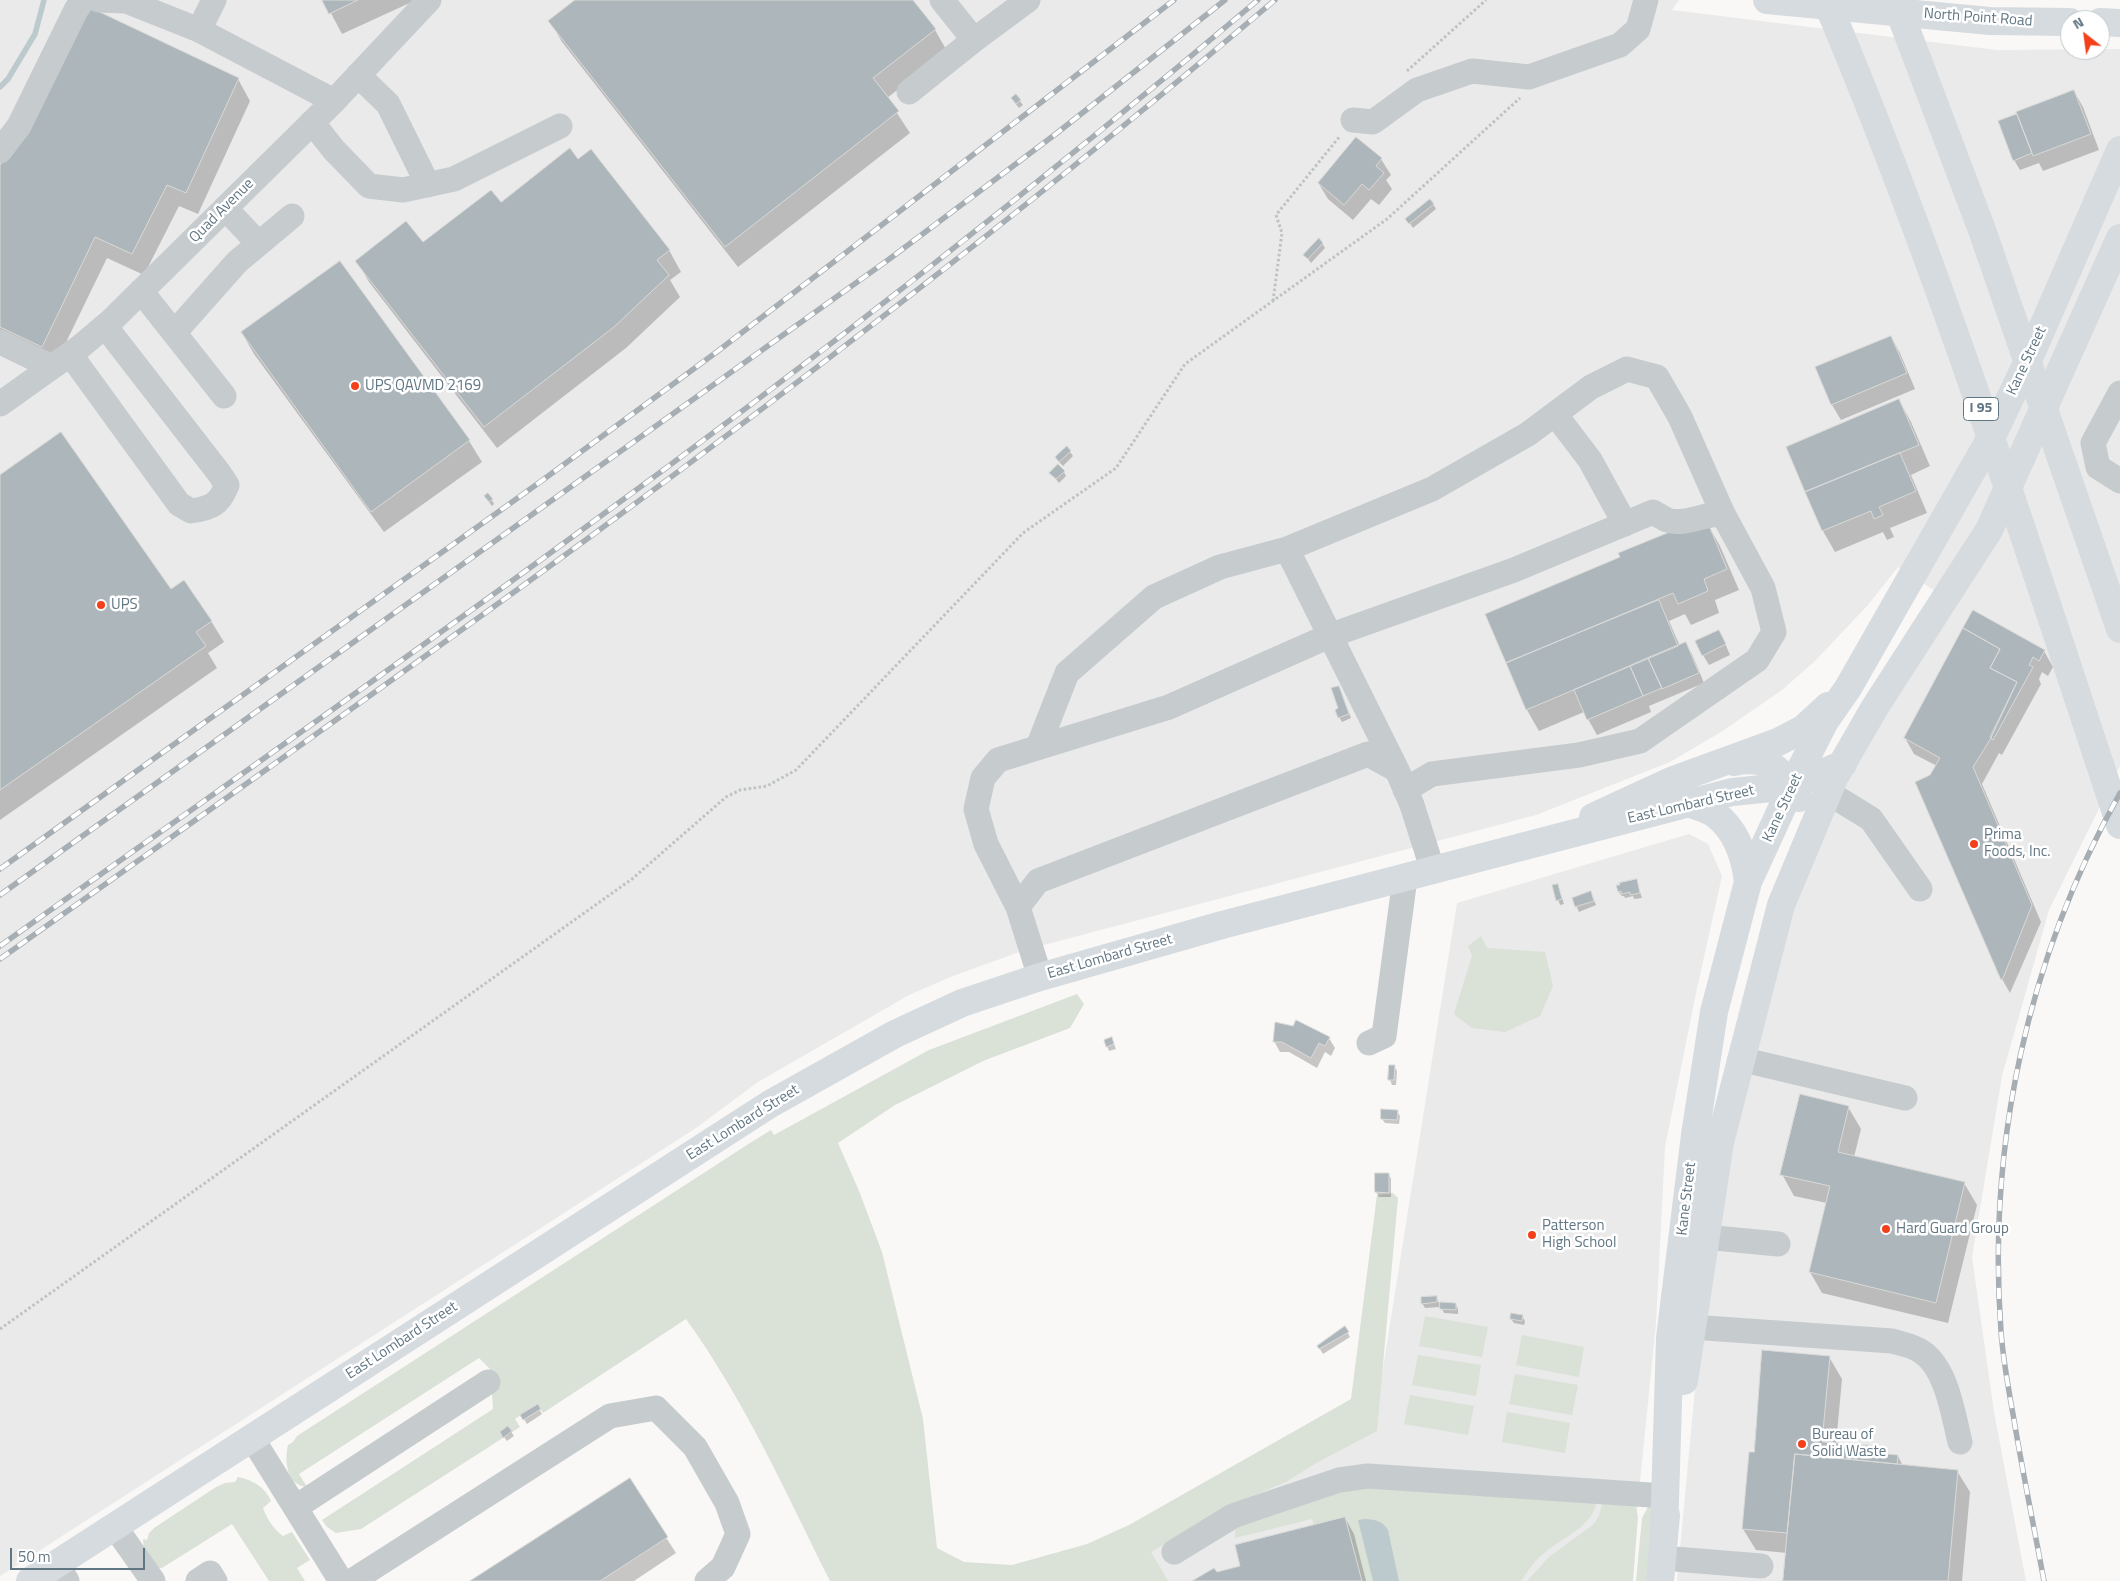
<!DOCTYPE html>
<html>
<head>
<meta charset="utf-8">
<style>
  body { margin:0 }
  #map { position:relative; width:2120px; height:1581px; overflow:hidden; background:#f9f8f6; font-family:"Titillium Web",sans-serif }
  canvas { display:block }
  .north { position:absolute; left:2060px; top:10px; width:50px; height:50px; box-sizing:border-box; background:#fff; border:1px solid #c0c8cd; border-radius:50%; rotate:330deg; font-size:14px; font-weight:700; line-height:20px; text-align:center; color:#617683 }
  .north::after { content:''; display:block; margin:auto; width:18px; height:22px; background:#f3401b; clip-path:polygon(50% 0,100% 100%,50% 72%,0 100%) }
  .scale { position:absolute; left:10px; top:1548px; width:135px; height:22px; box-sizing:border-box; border:2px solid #617683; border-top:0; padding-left:6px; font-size:15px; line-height:18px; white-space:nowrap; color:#617683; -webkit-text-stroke:4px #fff; paint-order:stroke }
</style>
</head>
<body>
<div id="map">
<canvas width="2120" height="1581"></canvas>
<div class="north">N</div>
<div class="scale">50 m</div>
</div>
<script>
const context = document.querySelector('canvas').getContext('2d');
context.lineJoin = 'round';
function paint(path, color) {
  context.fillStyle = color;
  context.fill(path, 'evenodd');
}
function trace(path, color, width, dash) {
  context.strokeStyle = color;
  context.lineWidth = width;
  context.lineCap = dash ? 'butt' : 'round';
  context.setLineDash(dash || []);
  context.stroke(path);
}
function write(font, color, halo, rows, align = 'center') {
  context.font = font + ' "Titillium Web",sans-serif';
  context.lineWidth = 5;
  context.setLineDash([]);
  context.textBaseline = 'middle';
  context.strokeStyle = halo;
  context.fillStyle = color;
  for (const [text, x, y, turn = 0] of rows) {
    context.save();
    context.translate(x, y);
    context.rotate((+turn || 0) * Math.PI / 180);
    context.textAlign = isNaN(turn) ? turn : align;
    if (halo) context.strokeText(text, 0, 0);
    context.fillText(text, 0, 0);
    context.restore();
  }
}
paint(new Path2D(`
  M0 0H1679L1672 10 1997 50 2120 49V766L2049 910 2002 1076 1972 1257 1994 1412 2026 1581H1677L1699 1346 1727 1157 1787 911 1864 744 1955 604 1898 567 1868 605 1815 661 1782 690 1721 732 1670 762 1536 815 1025 950 953 976 909 995 758 1082 696 1128 0 1576Z
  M1689 834 1708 844 1722 876 1696 993 1665 1147 1656 1323 1630 1581H1060L1380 1387 1457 903Z`), '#e9eae9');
paint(new Path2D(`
  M1481 936 1487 948 1545 952 1553 986 1540 1016 1505 1032 1472 1028 1454 1014 1472 956 1468 946Z
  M1077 994 1084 1004 1070 1028 983 1061 895 1105 838 1143 859 1191 882 1252 923 1419 937 1548 964 1562 1012 1565 1087 1544 1129 1525 1351 1399 1377 1195 1393 1193 1398 1198 1377 1431 1316 1463 1286 1482 1233 1504 1151 1552 1168 1581H830C785 1491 745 1401 686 1319L543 1413 537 1404 515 1419 520 1427 361 1529 336 1533 327 1527 322 1520 493 1409 492 1394 496 1385 489 1368 479 1358 299 1474 307 1487C287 1486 284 1461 288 1445L293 1442 297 1436 750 1143 771 1130 774 1135 929 1050Z
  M1425 1316 1488 1327 1482 1357 1419 1346Z
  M1522 1335 1584 1347 1579 1377 1516 1365Z
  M1418 1355 1481 1365 1476 1396 1412 1385Z
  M1515 1374 1578 1385 1572 1415 1509 1404Z
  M1410 1395 1474 1406 1468 1435 1404 1424Z
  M1507 1412 1570 1423 1565 1453 1502 1442Z
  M238 1477C253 1480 265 1487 271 1501L263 1508C266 1517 274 1530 283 1536L292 1532 310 1560 297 1568 305 1581H269L232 1524 162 1568H157L144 1548 143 1539 147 1540 149 1533 154 1528 216 1487 225 1483 235 1482Z
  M1363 1487 1597 1501C1592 1528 1562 1537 1543 1554 1534 1561 1527 1572 1521 1581H1362L1345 1517 1314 1525 1312 1519 1235 1538V1531L1238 1527 1333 1493Z
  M1603 1501 1635 1503 1638 1517 1633 1581H1527L1549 1557 1594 1524 1599 1516Z
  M1649 1505 1653 1509 1647 1581H1636L1642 1518Z`), '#dae1d6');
paint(new Path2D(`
  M1365 1519C1375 1520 1382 1520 1388 1530L1399 1581H1373L1358 1520Z`), '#bccace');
paint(new Path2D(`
  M324 0H414V1L342 34Z
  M577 0H912L935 30 947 51 887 98 910 133 738 267 562 42 550 21Z
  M238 79 250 101 198 214 179 206 144 275 107 258 54 367 0 342V167Z
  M2074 91 2083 107 2099 150 2043 171 2039 163 2020 170 2014 160Z
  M1020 101 1023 105 1019 108 1015 103Z
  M1356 138 1381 159 1391 175 1386 180 1392 189 1379 205 1371 199 1353 220 1328 199 1319 184Z
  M578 160 669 250 681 272 670 280 680 297 626 348 497 448 369 282 357 261 422 244 500 204Z
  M1433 204 1436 209 1413 228 1407 219Z
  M1322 243 1325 248 1311 263 1305 255Z
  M340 262 469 441 482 462 384 532 254 354 242 333Z
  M1891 337 1900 353 1915 389 1841 420 1832 405Z
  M1899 400 1911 422 1930 466 1911 475 1927 513 1890 528 1894 537 1887 540 1883 532 1835 552 1823 531 1787 448Z
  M1067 448 1073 456 1063 466 1059 462Z
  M1064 472 1066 476 1059 483 1051 473Z
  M0 477 171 590 211 621 224 642 208 653 217 668 0 820Z
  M492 500 494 504 492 506 488 501Z
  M1708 525 1720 546 1739 590 1715 600 1719 613 1691 625 1685 614 1669 621 1680 646 1686 644 1692 654 1704 683 1649 706 1651 712 1597 735 1584 712 1539 731 1527 710 1487 615Z
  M1973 611 2044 651 2053 667 2048 676 2042 672 2039 679 2041 684 2002 755 1999 753 1982 784 2041 922 2010 993 2002 979 1931 776 1937 766 1914 754 1905 738Z
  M1724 641 1730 655 1709 665 1703 655Z
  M1339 687 1351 718 1342 722 1339 717Z
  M1636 880 1642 898 1634 899 1633 896 1625 898 1624 896H1622L1619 892Z
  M1558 885 1564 904 1560 905 1553 886Z
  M1593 898 1596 905 1579 912 1573 899Z
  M1329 1038 1335 1048 1331 1056 1325 1052 1317 1068 1289 1052H1280L1274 1041Z
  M1112 1039 1116 1049 1109 1051 1107 1046Z
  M1394 1066 1397 1071 1396 1085H1392L1390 1080Z
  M1848 1107 1861 1129 1854 1157 1964 1183 1977 1205 1948 1323 1822 1293 1810 1272 1827 1203 1794 1196 1782 1174Z
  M1397 1111 1400 1116 1399 1124 1385 1123 1382 1119Z
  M1377 1174H1389L1391 1179V1197H1379L1376 1192Z
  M1436 1297 1439 1303 1456 1305 1458 1309V1314L1444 1313 1441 1307 1425 1308 1422 1303Z
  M1522 1316 1525 1321 1524 1325 1514 1323 1511 1319Z
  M1345 1328 1350 1337 1323 1354 1318 1346Z
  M1829 1357 1842 1379 1836 1444 1877 1448 1881 1455 1898 1456 1903 1466 1957 1471 1970 1492 1962 1581H1784L1787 1553 1756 1550 1743 1529 1755 1453Z
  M537 1406 542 1414 527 1424 522 1416Z
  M508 1427 514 1436 507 1441 504 1437Z
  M629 1480 676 1553 634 1581H472Z
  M1345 1518 1354 1534 1366 1581H1195L1242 1567Z`), '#0003');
trace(new Path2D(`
  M0 87 8 79 35 34 44 0`), '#bccace', 5.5);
const building = new Path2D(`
  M322 0H358L329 14Z
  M575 0H913L936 29 873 78 899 111 725 247 548 21Z
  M87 6 239 78 186 193 167 185 132 254 95 237 42 347 0 327V165L33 122Z
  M2074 90 2091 134 2033 156 2016 112Z
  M1016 94 1021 100 1016 104 1011 98Z
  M2017 114 2032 153 2013 161 1998 121Z
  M1356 137 1382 158 1376 166 1384 173 1369 190 1362 184 1344 205 1318 183Z
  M570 148 578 159 591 149 670 250 657 260 669 275 614 327 484 427 355 261 406 221 423 242 491 190 501 202Z
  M1430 199 1434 204 1409 224 1405 219Z
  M1319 238 1323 243 1308 259 1303 255Z
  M340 261 470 440 371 512 241 332Z
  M1891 336 1907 373 1831 405 1815 367Z
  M1899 399 1919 445 1805 492 1786 447Z
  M61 432 171 589 184 580 212 621 196 632 206 646 0 790V475Z
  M1067 446 1071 451 1059 462 1055 457Z
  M1900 453 1916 491 1879 507 1883 515 1874 519 1871 511 1822 531 1805 492Z
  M1058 464 1065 471 1056 479 1049 473Z
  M488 493 493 499 489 502 484 496Z
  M1708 523 1727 569 1704 579 1708 591 1678 604 1673 593 1506 663 1485 614 1620 557 1618 553 1682 527Z
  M1659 600 1678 646 1526 710 1506 663Z
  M1973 610 2045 650 2039 661 2033 657 2029 665 2033 667 1993 740 1990 737 2017 682 1990 668 2000 649 1963 628Z
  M1963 628 2000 649 1990 668 2017 682 1991 738 1973 767 2032 905 2003 978 2001 980 1915 782 1930 775 1940 758 1904 738Z
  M1719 630 1726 644 1702 656 1695 641Z
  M1686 642 1699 673 1662 689 1648 658Z
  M1648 658 1662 688 1643 696 1630 666Z
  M1630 666 1643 696 1587 720 1574 690Z
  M1339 686 1349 714 1338 718 1335 710 1338 708 1331 688Z
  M1637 879 1640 893 1630 895V892L1622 894 1621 891 1618 892 1616 885H1620L1619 883Z
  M1558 884 1562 899 1556 901 1552 885Z
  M1591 891 1594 901 1575 907 1572 898Z
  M1296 1020 1330 1037 1325 1046 1319 1043 1311 1058 1282 1042H1273L1275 1022 1293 1026Z
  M1112 1037 1114 1044 1106 1047 1104 1040Z
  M1389 1065H1395L1394 1080H1388Z
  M1800 1094 1849 1106 1838 1152 1965 1182 1936 1303 1809 1272 1830 1186 1780 1175Z
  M1381 1109 1398 1110 1397 1120 1381 1119Z
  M1375 1173H1389V1193L1375 1192Z
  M1437 1296V1302L1421 1304V1297Z
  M1440 1302 1456 1303V1310L1440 1309Z
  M1511 1313 1523 1315 1522 1321 1510 1319Z
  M1345 1326 1349 1332 1319 1349 1317 1346Z
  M1762 1350 1830 1356 1822 1442 1878 1446 1877 1453 1898 1455 1897 1464 1795 1454 1787 1533 1742 1529 1749 1452H1754Z
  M538 1404 541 1409 523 1420 520 1415Z
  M508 1426 512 1431 503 1438 500 1432Z
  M1795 1454 1958 1470 1948 1581H1783Z
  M630 1478 668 1537 600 1581H470Z
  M1345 1517 1362 1581H1192L1214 1568 1217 1572 1240 1566 1235 1545Z`);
paint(building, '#acb6bb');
trace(building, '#dadad8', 1);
trace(new Path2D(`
  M1407 71 1486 0
  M1273 301 1282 233 1276 215 1340 136
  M0 1329 632 879 726 797 740 790 767 786 796 770 1023 533 1116 468 1185 364 1387 219 1520 98`), '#bfc2c4', 3, [2.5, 2.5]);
trace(new Path2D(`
  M99 0 126 1 199 30 334 101
  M942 0 974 40 1028 0
  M199 30 214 0
  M358 75 388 104 428 185
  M909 92 974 40
  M1353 120 1373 122 1417 90 1472 71 1529 77 1620 45 1638 29 1646 0
  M312 122 334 150 369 186 403 190 454 179 560 126
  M0 151 19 126 76 10 83 0
  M225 208 258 243
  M141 291 224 396
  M174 333 237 262 292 216
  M0 342 52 367
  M70 354 179 504 191 511C211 508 219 505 227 485L219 473 105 326
  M2120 393 2093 443 2098 467 2120 481
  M0 404 80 347 112 320 334 101 429 0
  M1555 414 1590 460 1625 524
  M1287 549 1432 489 1528 434 1591 387 1627 369 1657 377 1680 417 1723 514
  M1038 747 1067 673 1154 597 1220 567 1287 549 1397 770
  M1827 792 1871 819 1920 889
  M1018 907 1038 881 1368 754 1397 770 1412 805 1433 871
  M1040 977 1018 907 986 844 976 809 983 778 998 760 1169 707 1329 636 1514 570 1653 512C1658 515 1663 518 1667 520 1685 526 1705 513 1723 514L1763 588 1774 632 1757 660 1640 741 1579 755 1432 774 1405 790
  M1369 1043 1384 1036 1405 878
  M1740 1059 1905 1098
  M1705 1237 1778 1244
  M1691 1327 1892 1341C1902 1344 1914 1346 1922 1352 1947 1369 1953 1414 1960 1442
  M252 1438 341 1581
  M296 1507 488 1382
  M115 1527 153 1581
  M1174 1552 1233 1516 1247 1511 1339 1480 1368 1476 1665 1496
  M1662 1558 1761 1566
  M57 1564 67 1581
  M198 1581 210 1573 215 1581
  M352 1581 610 1416 656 1408 695 1447 727 1503 738 1534 723 1567 707 1581`), '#c6cbce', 25);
trace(new Path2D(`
  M1767 0 1990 21 2070 22
  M2100 22 2120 23
  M1734 762C1769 755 1782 770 1799 798
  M1691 804C1699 807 1710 810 1716 815 1737 831 1745 857 1748 882
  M1593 817 1671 781 1778 742 1803 729 1828 706
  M1684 1381 1720 1142 1781 905 1834 778 1875 707 1989 530 2120 238
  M1664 1532 1670 1338 1695 1135 1714 1012 1748 882 1792 786 1825 721 1848 688 1993 434 2027 363 2120 150
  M30 1581 770 1104 895 1034 962 1003 1040 977 1222 925 1732 792 1792 786 1843 764
  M1660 1581 1666 1515`), '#d6dbdf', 28);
trace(new Path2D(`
  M1826 0C1940 269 2028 548 2120 825
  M1895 0 1982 230 2120 629`), '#d6dbdf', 28);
const rail = new Path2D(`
  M0 869 540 482 718 351 1174 0
  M0 895 888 260 1057 133 1225 0
  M0 946C193 808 388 672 579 532 811 363 1039 185 1258 0
  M0 959C196 819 393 681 587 539 822 367 1053 188 1275 0
  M2044 1581C2034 1527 2023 1474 2014 1420 2009 1391 2003 1361 2001 1331 1987 1144 2028 957 2120 793`);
trace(rail, '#a6aeb3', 5.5);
trace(rail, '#fff', 4, [11]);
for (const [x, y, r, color] of [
  [355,386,5,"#f3401b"],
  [101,605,5,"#f3401b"],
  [1974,844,5,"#f3401b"],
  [1886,1229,5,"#f3401b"],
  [1532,1235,5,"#f3401b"],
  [1802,1444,5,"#f3401b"]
]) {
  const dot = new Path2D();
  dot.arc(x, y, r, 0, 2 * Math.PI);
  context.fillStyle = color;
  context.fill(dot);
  trace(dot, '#fff', 2);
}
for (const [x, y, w] of [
  [1981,409,35]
]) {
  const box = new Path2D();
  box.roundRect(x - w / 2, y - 11.5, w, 23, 4);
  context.fillStyle = '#fff';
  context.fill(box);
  trace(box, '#617683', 1);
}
write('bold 14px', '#617683', null, [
  ["I 95",1981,409]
]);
write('15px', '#617683', '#fff', [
  ["North Point Road",1978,18,4],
  ["Quad Avenue",222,211,-45],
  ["Kane Street",2027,361,-65],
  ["East Lombard Street",1691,805,-13],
  ["Kane Street",1783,808,-65],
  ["East Lombard Street",1110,957,-16],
  ["East Lombard Street",743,1123,-32],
  ["Kane Street",1687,1199,-83],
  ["East Lombard Street",402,1341,-33]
]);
write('15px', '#617683', '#fff', [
  ["UPS QAVMD 2169",365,386],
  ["UPS",111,605],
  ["Prima",1984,835],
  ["Foods, Inc.",1984,852],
  ["Patterson",1542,1226],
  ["High School",1542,1243],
  ["Hard Guard Group",1896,1229],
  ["Bureau of",1812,1435],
  ["Solid Waste",1812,1452]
], 'left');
</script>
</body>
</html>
